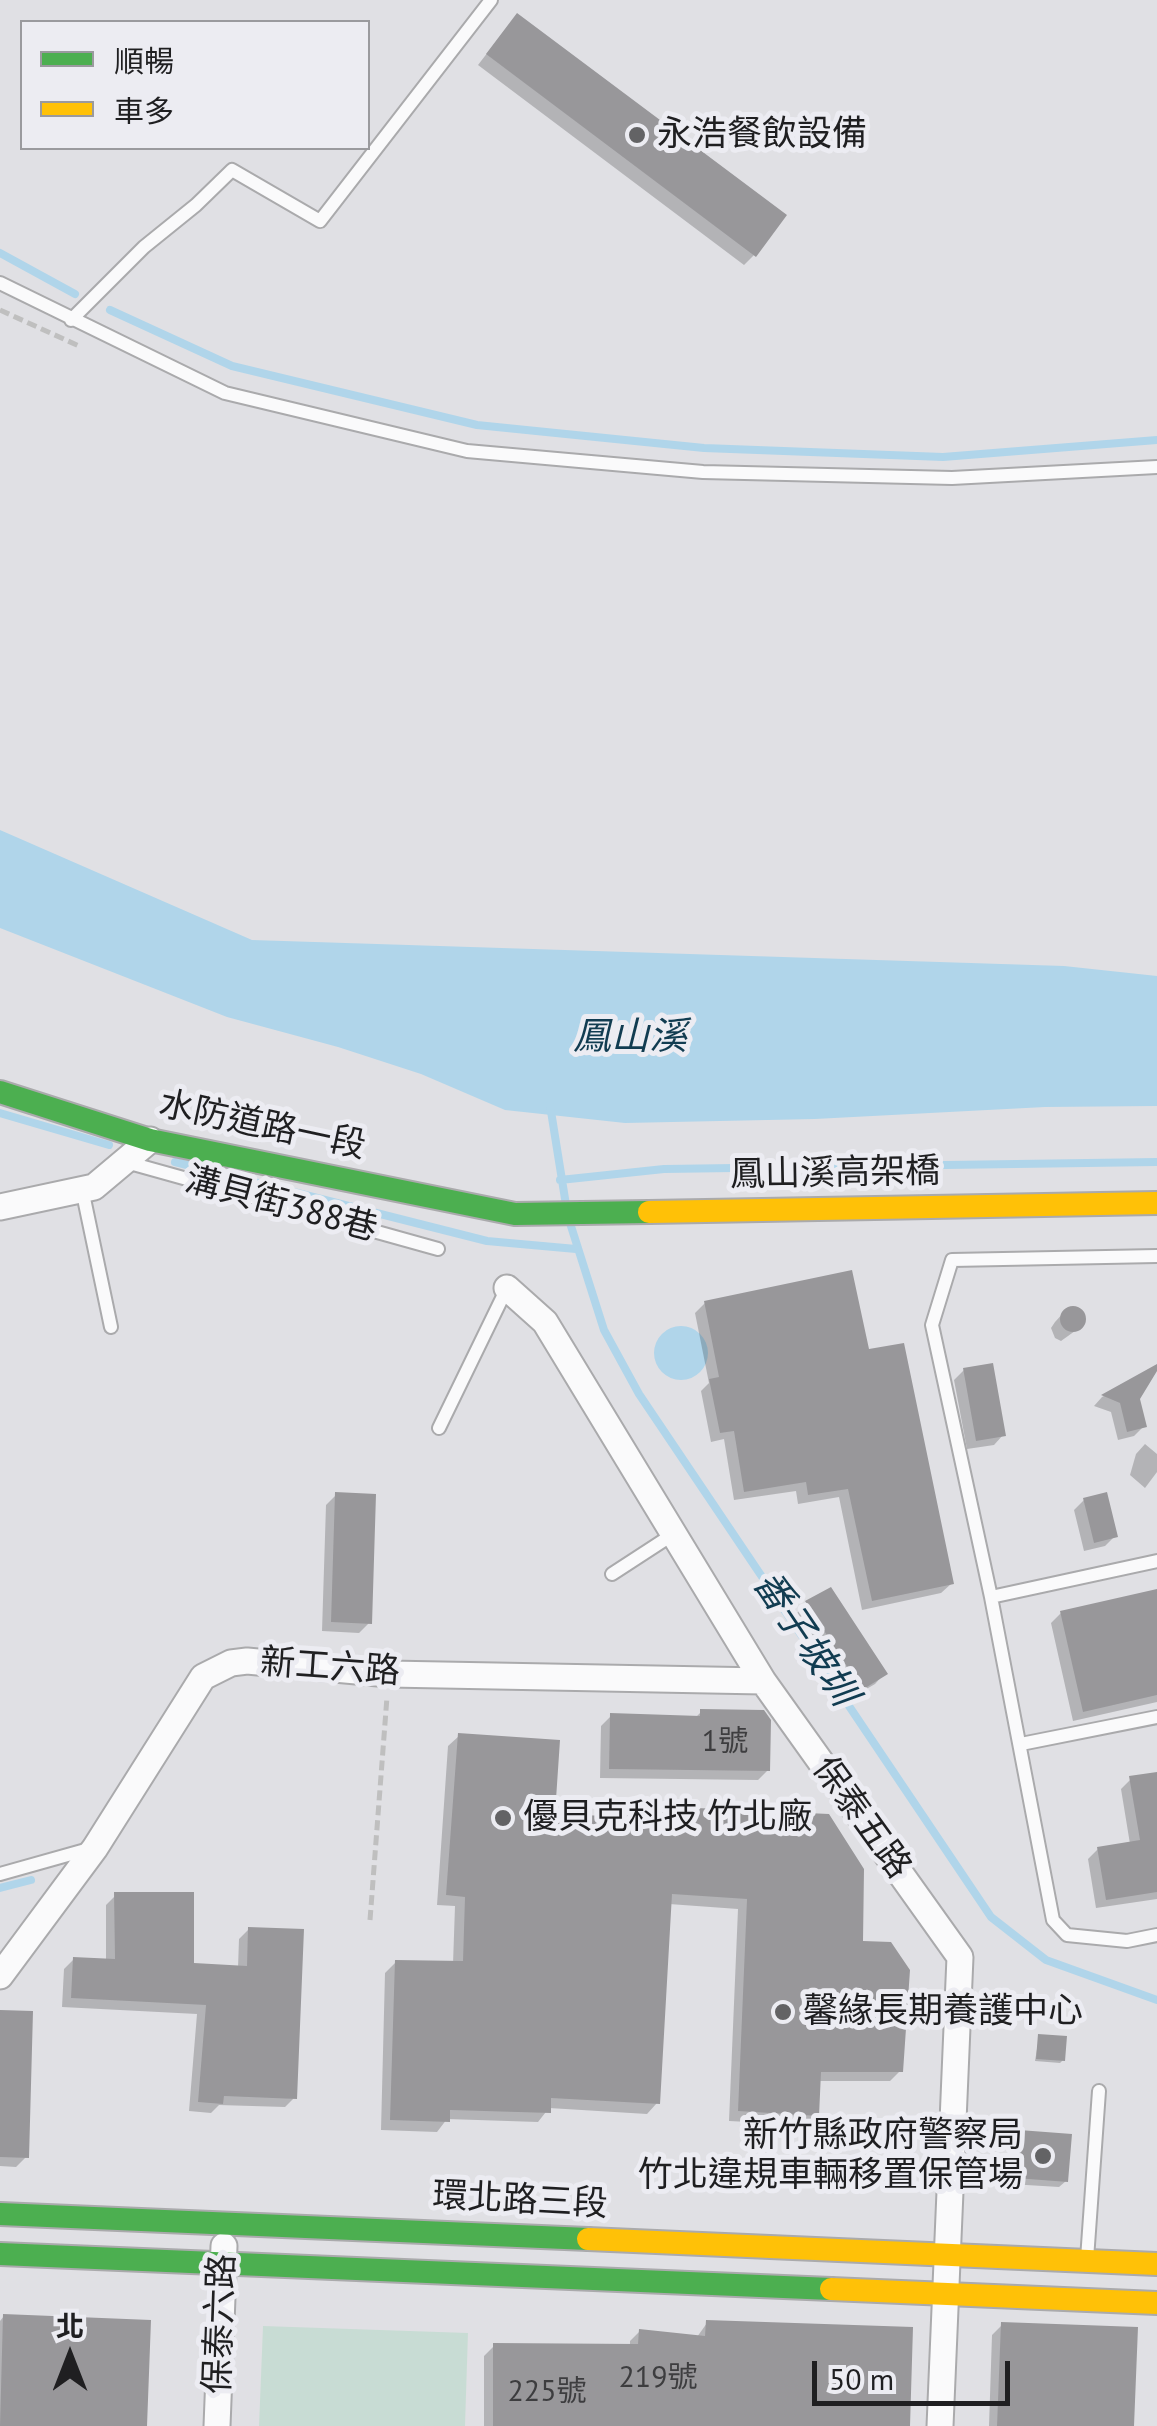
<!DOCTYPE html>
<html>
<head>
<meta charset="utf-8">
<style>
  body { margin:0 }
  #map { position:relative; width:1157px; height:2426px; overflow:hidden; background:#e0e0e4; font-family:"PT Sans","Noto Sans TC",sans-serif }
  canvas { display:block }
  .legend { position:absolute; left:20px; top:20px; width:350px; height:130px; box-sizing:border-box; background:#ececf2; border:2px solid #9a9a9e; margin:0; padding:12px 18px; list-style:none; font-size:30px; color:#1f1f21 }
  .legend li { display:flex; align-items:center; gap:20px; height:50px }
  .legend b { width:50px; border:2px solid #9a9a9e }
  .north { position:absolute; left:20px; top:2306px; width:100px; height:100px; -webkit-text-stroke:8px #ececf2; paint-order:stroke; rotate:0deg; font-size:28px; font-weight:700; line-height:40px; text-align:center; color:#1f1f21 }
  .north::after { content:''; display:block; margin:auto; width:35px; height:45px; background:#1f1f21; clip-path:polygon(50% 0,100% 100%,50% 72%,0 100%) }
  .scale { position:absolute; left:812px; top:2361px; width:198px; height:45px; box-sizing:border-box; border:5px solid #1f1f21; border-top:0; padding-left:12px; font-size:30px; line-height:35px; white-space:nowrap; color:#1f1f21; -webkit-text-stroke:8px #ececf2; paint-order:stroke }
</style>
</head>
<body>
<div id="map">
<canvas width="1157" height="2426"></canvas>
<ul class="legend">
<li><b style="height:12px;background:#4caf50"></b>順暢</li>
<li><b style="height:12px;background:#ffc107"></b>車多</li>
</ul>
<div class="north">北</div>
<div class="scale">50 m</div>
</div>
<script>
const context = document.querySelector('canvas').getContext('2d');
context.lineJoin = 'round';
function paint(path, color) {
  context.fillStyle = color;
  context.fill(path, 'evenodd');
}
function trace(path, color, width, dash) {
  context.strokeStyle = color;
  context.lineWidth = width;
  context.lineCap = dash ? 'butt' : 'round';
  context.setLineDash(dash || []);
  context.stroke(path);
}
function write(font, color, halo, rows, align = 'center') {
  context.font = font + ' "PT Sans","Noto Sans TC",sans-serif';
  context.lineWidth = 10;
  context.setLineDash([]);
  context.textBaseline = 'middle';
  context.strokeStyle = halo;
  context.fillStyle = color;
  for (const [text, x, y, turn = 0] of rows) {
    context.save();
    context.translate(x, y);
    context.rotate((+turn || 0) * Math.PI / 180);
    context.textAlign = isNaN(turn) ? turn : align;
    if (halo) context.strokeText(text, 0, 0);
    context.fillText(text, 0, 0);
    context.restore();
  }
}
paint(new Path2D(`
  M263 2326 468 2333 465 2426H259Z`), '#c8dcd4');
paint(new Path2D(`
  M0 830 252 940 1064 966 1157 976V1106L1045 1107 815 1119 625 1123 505 1110 421 1074 338 1047 227 1017 0 928Z
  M654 1353a27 27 0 1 1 54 0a27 27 0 1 1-54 0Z`), '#b0d5ea');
paint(new Path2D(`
  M508 26 754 255 744 265 478 65Z
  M705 1303 868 1352 951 1584 941 1593 862 1610 839 1497 798 1504 796 1491 734 1500 724 1439 711 1442 701 1391 709 1383 695 1313Z
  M1076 1308 1084 1318 1082 1326 1061 1341 1055 1338 1051 1328 1055 1322 1065 1311Z
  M1156 1368 1137 1398 1144 1426 1134 1436 1118 1440 1111 1412 1094 1406 1102 1397Z
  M964 1370 1003 1435 994 1445 967 1449 954 1380Z
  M1145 1444 1157 1454V1472L1145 1488 1130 1475 1136 1454Z
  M336 1495 369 1623 359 1633 322 1631 326 1505Z
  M1084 1500 1115 1536 1105 1546 1084 1551 1074 1510Z
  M1157 1591V1702L1073 1721 1051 1623 1061 1613Z
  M807 1603 884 1674 875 1684 851 1698 797 1613Z
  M701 1712 768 1770 758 1780 600 1778 601 1726 611 1716 694 1719Z
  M459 1736 553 1816 597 1818 609 1806 860 1944 900 2071 890 2081H818L816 2115 806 2125 729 2121 738 1909 669 1904 657 2103 647 2114 549 2108 538 2122 447 2119 437 2132 381 2130 385 1973 396 1962 453 1964 455 1906 437 1905 448 1746Z
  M1157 1775V1899L1096 1908 1088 1859 1098 1849 1130 1844 1121 1789 1131 1779Z
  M116 1895 191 1966 238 1968 239 1939 249 1929 295 2097 285 2107 219 2105 211 2113 189 2111 197 2014 62 2007 64 1969 74 1959 106 1961V1905Z
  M0 2015 26 2157 16 2167 0 2166Z
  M1039 2037 1063 2060 1060 2063 1035 2061Z
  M1020 2132 1066 2181 1059 2187 1010 2184 1014 2138Z
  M4 2316 144 2426H0V2321Z
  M707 2323 908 2426H484V2356L494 2346H630V2341L640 2331 697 2337Z
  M1002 2325 1132 2426H989L992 2335Z`), '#0003');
trace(new Path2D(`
  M0 253 75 294
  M110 310 232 366 477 425 704 448 943 457 1157 440
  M550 1105 566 1205
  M0 1113 109 1145
  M175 1162 487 1241 576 1249
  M560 1180 664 1169 1157 1162
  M570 1223 604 1330 639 1394 991 1917 1046 1960 1157 2000
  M0 1888 31 1880`), '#b0d5ea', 8);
paint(new Path2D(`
  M517 13 787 215 756 257 486 54Z
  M852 1270 869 1349 904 1343 954 1584 872 1601 848 1489 808 1495 806 1482 744 1492 734 1431 720 1433 709 1379 719 1377 704 1301Z
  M1060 1319a13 13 0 1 1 26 0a13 13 0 1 1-26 0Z
  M993 1363 1006 1436 976 1441 963 1368Z
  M1157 1364V1371L1140 1399 1147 1427 1127 1432 1120 1403 1101 1395Z
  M335 1492 376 1494 372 1624 331 1622Z
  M1107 1492 1118 1537 1094 1543 1083 1498Z
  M831 1587 888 1674 862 1690 805 1601Z
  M1157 1589V1695L1083 1712 1060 1611Z
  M700 1709 764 1710 771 1720 770 1771 609 1769 610 1713 700 1716Z
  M458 1733 560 1740 555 1814 607 1816 608 1804 829 1814 864 1869 863 1941 891 1942 910 1970 903 2072H821L819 2116 738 2111 747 1899 672 1894 660 2104 551 2098V2113L450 2110V2122L390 2120 395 1960 463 1961 465 1897 446 1895Z
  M1157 1772V1892L1106 1900 1097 1847 1140 1840 1129 1776Z
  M114 1892H194V1963L247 1966 248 1927 304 1929 297 2099 224 2096 223 2104 198 2102 206 2005 71 1998 73 1957 115 1959Z
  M0 2010 33 2011 29 2158 0 2157Z
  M1038 2034 1067 2036 1065 2061 1036 2059Z
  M1019 2130 1072 2134 1068 2182 1015 2178Z
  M3 2314 151 2320 147 2426H0Z
  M706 2320 913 2327 910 2426H493V2343L638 2344 639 2329 705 2336Z
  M1001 2322 1138 2327 1134 2426H997Z`), '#98979a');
const lane = new Path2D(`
  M0 283 225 393 467 451 703 472 952 478 1157 467
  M71 320 144 247 196 205 232 170 320 221 491 0
  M126 1162 438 1249
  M82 1189 111 1327
  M1157 1256 952 1260 932 1325 991 1597 1053 1920 1067 1935 1127 1941 1157 1935
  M439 1428 507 1288
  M612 1574 675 1533
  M991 1597 1157 1561
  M1021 1744 1157 1717
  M0 1874 89 1849
  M1087 2259 1099 2091`);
const street = new Path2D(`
  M0 1207 94 1187 150 1140
  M507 1288 545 1322 763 1681 960 1957 940 2426
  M0 1976 95 1848 203 1677 231 1663 247 1661 389 1674 763 1681
  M217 2426 224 2246`);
const fast = new Path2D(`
  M0 1092 150 1140 515 1214 649 1212
  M0 2214 588 2239
  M0 2254 831 2289`);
const slow = new Path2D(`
  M649 1212 1157 1203
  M588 2239 1157 2264
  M831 2289 1157 2303`);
trace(lane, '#aaaaac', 16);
trace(street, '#aaaaac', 29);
trace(fast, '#aaaaac', 26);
trace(slow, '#aaaaac', 26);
trace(new Path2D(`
  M0 310 79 346
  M370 1920 387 1697`), '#bfbfbf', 5, [10, 5]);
trace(lane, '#fafafb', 12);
trace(street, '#fafafb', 25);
trace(fast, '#4caf50', 22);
trace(slow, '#ffc107', 22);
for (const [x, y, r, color] of [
  [637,135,10,"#636365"],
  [503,1818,10,"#636365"],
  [783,2012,10,"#636365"],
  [1043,2156,10,"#636365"]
]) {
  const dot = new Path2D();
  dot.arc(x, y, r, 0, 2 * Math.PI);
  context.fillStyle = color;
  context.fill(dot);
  trace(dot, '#ececf2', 4);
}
write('30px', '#3d3d3f', null, [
  ["1號",725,1742],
  ["219號",658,2378],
  ["225號",547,2392]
]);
write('35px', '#1f1f21', '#ececf2', [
  ["永浩餐飲設備",657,135],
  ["優貝克科技 竹北廠",523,1818],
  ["馨緣長期養護中心",803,2012],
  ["新竹縣政府警察局",1023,2136,"right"],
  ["竹北違規車輛移置保管場",1023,2176,"right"]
], 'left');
write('35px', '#1f1f21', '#ececf2', [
  ["水防道路一段",262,1126,12],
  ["鳳山溪高架橋",835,1174,-1],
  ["溝貝街388巷",281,1205,15],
  ["新工六路",330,1668,4],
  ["保泰五路",861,1818,54],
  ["環北路三段",520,2201,3],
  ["保泰六路",221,2324,-88]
]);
write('italic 38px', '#113c51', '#ececf2', [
  ["鳳山溪",630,1038],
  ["番子坡圳",804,1639,56]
]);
</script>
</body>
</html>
